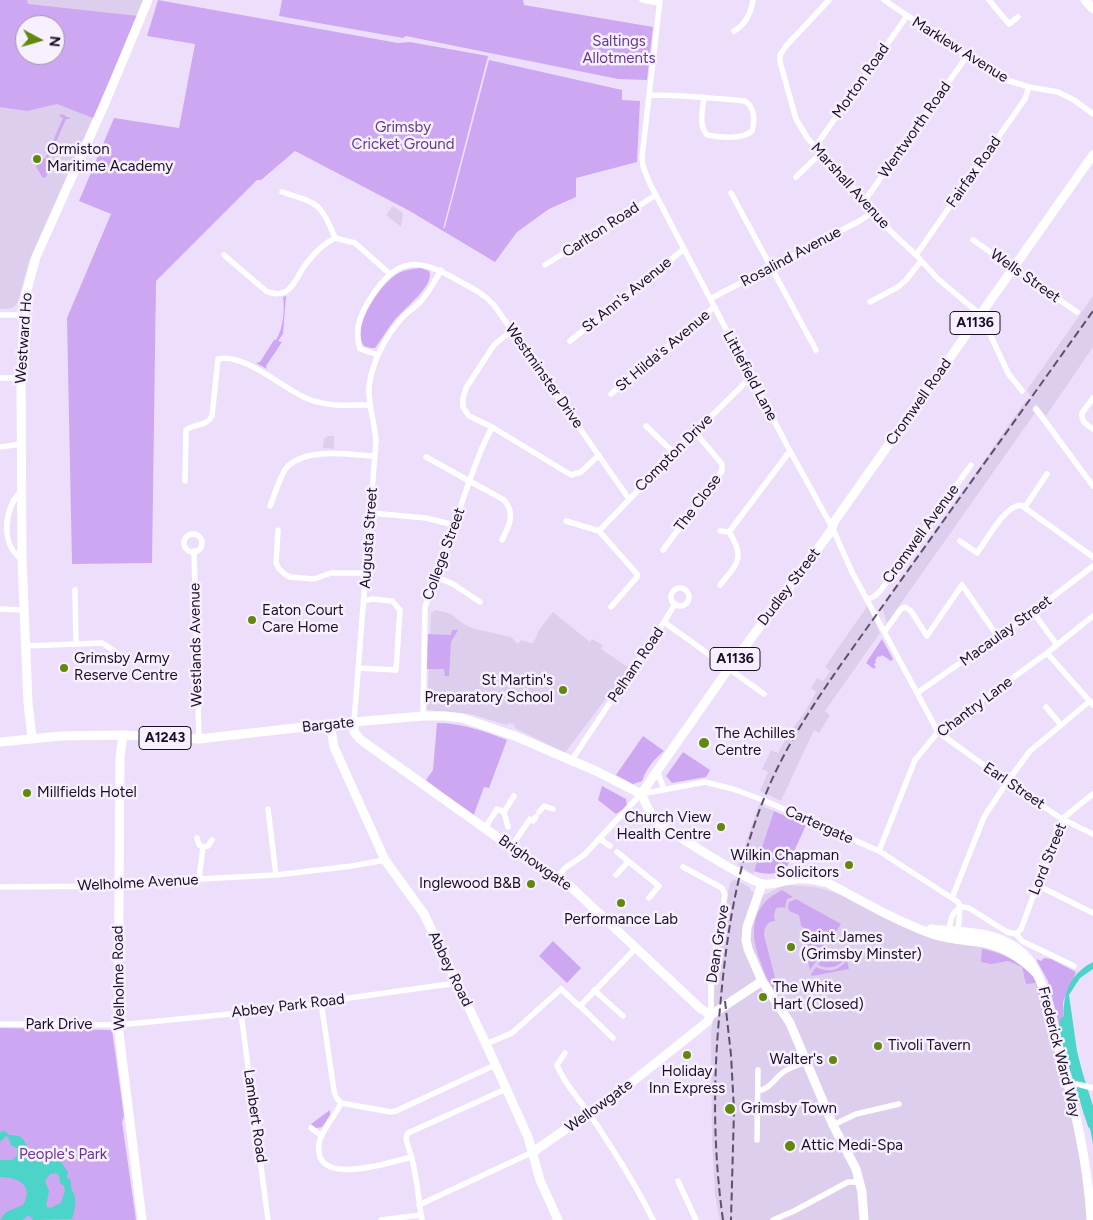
<!DOCTYPE html>
<html>
<head>
<meta charset="utf-8">
<style>
  body { margin:0 }
  #map { position:relative; width:1093px; height:1220px; overflow:hidden; background:#eddffc; font-family:Figtree,sans-serif }
  canvas { display:block }
  .north { position:absolute; left:15px; top:15px; width:50px; height:50px; box-sizing:border-box; background:#f7f0ff; border:1px solid #9f96a9; border-radius:50%; rotate:96deg; font-size:14px; font-weight:700; line-height:20px; text-align:center; color:#1b0e27 }
  .north::after { content:''; display:block; margin:auto; width:18px; height:22px; background:#62870d; clip-path:polygon(50% 0,100% 100%,50% 72%,0 100%) }
</style>
</head>
<body>
<div id="map">
<canvas width="1093" height="1220"></canvas>
<div class="north">N</div>
</div>
<script>
const context = document.querySelector('canvas').getContext('2d');
context.lineJoin = 'round';
function paint(path, color) {
  context.fillStyle = color;
  context.fill(path, 'evenodd');
}
function trace(path, color, width, dash) {
  context.strokeStyle = color;
  context.lineWidth = width;
  context.lineCap = dash ? 'butt' : 'round';
  context.setLineDash(dash || []);
  context.stroke(path);
}
function write(font, color, halo, rows, align = 'center') {
  context.font = font + ' Figtree,sans-serif';
  context.lineWidth = 5;
  context.setLineDash([]);
  context.textBaseline = 'middle';
  context.strokeStyle = halo;
  context.fillStyle = color;
  for (const [text, x, y, turn = 0] of rows) {
    context.save();
    context.translate(x, y);
    context.rotate((+turn || 0) * Math.PI / 180);
    context.textAlign = isNaN(turn) ? turn : align;
    if (halo) context.strokeText(text, 0, 0);
    context.fillText(text, 0, 0);
    context.restore();
  }
}
paint(new Path2D(`
  M0 0H143L138 16 29 261 18 302 14 307 8 309H0ZM25 25H55V55H25Z
  M393 206 403 213 401 227 386 215Z
  M1093 296V347L1046 416 1036 404 1032 410 1035 413 887 623 882 607 1026 400 1028 402 1031 397 1027 390Z
  M327 436H334V449L323 448 324 438 326 439Z
  M868 605 880 633 825 711 830 715 819 733 814 730 781 801 760 791 768 772 762 769 771 750 778 753 787 736 805 712 816 692 811 688 817 678 823 681 830 671 825 667Z
  M436 610 451 614 465 625 475 629 511 637 518 644 521 640 531 643 534 642 539 630 553 612 590 642 592 639 603 645 601 649 629 668 565 753 515 728 514 723 513 725 509 723 507 725 470 714 427 710 431 613Z
  M759 805 774 811 753 874 738 865Z
  M734 879 749 887 752 892 764 895 784 885 816 887 843 895 964 943 993 950 1007 955 1021 962 1036 975 1067 1088 1083 1168 1088 1220H720L715 1195 712 1141 711 1034 714 1009 715 975 723 916 730 883Z`), '#ddceee');
paint(new Path2D(`
  M0 0H27L28 4 138 16 93 118 57 104 27 111 0 107ZM25 25H55V55H25Z
  M158 0 398 43 410 42 488 56 443 229 445 227 489 60 622 90V100L640 101 637 162 576 178V197L549 209 517 232 495 262 408 210 295 151 261 180H257L156 281 152 563 72 564 67 318 111 214 79 201 114 118 179 128 195 44 147 36Z
  M282 0H523L524 5 653 27 647 80 618 79 406 36 403 38 279 16Z
  M62 114 71 119H66L48 160 52 162 46 177 43 178 36 167 40 157 45 159 63 118 59 116Z
  M420 268 429 271C436 285 402 310 394 321 387 329 382 339 375 348H371L364 346C351 326 380 285 397 274 404 270 412 269 420 268Z
  M286 296 283 334 278 341 282 342 266 366 267 369 256 363 260 362 274 340H276C283 329 285 310 283 297Z
  M452 630H458L451 642 449 676H445L444 669H427L428 634 451 635Z
  M882 639 893 659 891 661 882 655 880 657 878 656 875 661 876 662 874 665 876 666 874 669 866 663Z
  M437 723C462 723 484 731 507 740L489 788 484 787 473 817 426 780 433 770Z
  M643 736 664 751C653 760 647 768 642 781L633 784 616 775Z
  M683 752 710 770 706 777 672 783 666 776Z
  M602 786 626 799 627 807 616 814 598 800Z
  M774 811 806 825 785 871C774 874 765 875 754 871Z
  M782 890 793 897 787 899 785 908 782 907 776 908 774 915 775 921C767 921 764 928 764 935L777 985 779 989 775 990C768 982 764 972 761 963 749 933 750 906 782 890Z
  M796 899 841 924 829 942 826 943 801 926 799 915 789 911 788 907 789 902Z
  M802 929 824 945V946L806 950Z
  M553 941 581 968 567 983 539 956Z
  M825 948 810 970 806 952Z
  M982 949C1004 953 1031 966 1040 987 1044 996 1045 1005 1048 1014L1043 1015 1036 983 1026 984 1022 967 1008 961 991 964 981 962Z
  M839 954 845 959C838 967 829 970 818 965L822 958 831 959Z
  M1044 958 1051 959 1076 972 1063 1002 1064 1034 1074 1074 1071 1073 1048 981 1037 961V959L1041 961Z
  M847 960 849 969 812 976 811 974 816 967C828 973 839 971 847 960Z
  M0 1028 112 1030 124 1116 122 1122 136 1220H0Z
  M330 1110V1115L322 1127 316 1128 311 1124Z`), '#cda7f2');
paint(new Path2D(`
  M1093 962V969L1080 978 1069 995 1077 1051 1084 1079 1078 1077C1073 1069 1071 1060 1069 1051 1061 1018 1057 980 1093 962Z
  M1079 1094 1089 1095 1093 1108V1144L1088 1117 1084 1115Z
  M5 1131 9 1135 19 1136 23 1139 36 1162H40L47 1156 55 1154 68 1172 67 1177 71 1181C70 1190 73 1190 75 1197 76 1204 74 1213 72 1219L33 1220 29 1215 22 1220H0L6 1212 23 1205C35 1185 17 1177 0 1177V1160H12L17 1156V1148L11 1145 8 1137 6 1136 0 1142V1132ZM56 1173 59 1176 60 1183 64 1186 65 1190 61 1203 50 1208 46 1206 49 1191 45 1181 50 1174Z`), '#4cd4c9');
trace(new Path2D(`
  M1065 1022 1066 1039 1093 1124`), '#4cd4c9', 11);
trace(new Path2D(`
  M642 0 659 3
  M660 0 642 157 643 166 649 182 790 451 832 527 852 572 938 732 1007 782 1062 819 1093 834
  M829 0 786 46 780 55V62L796 119 808 139 845 176 871 213 916 255 938 279 981 315 1008 373 1022 391
  M884 0 1000 78 1029 87 1058 92 1074 100 1093 114
  M989 0 1009 24 1018 17
  M734 31C746 24 751 13 753 0
  M649 95C681 95 713 98 745 101 755 108 755 120 752 131 743 140 719 137 707 135 698 124 703 110 704 97
  M815 147 907 16
  M796 177 821 153
  M282 192C317 203 321 202 335 238
  M731 193 816 350
  M863 203 967 56
  M973 240 1077 312
  M224 255 266 291C272 294 278 295 285 292 295 287 299 272 306 264 314 253 323 244 335 238L355 243 390 274
  M916 255 1025 99 1029 87
  M545 265 656 195
  M710 299 861 220 871 213
  M870 302 898 287 906 280 921 261
  M0 315H25
  M512 330 494 345 466 388 463 398V407L469 416 492 427 571 475 581 472 599 455
  M570 341 684 249
  M378 355 360 349C354 330 360 315 370 299 397 255 419 258 459 281 472 288 484 294 494 305L629 499
  M0 378H21
  M611 394 714 307
  M1093 398 1082 413C1081 422 1086 424 1093 429
  M1036 409 1093 486
  M646 426 674 453
  M0 447 21 444
  M426 457 504 500C516 514 509 526 502 540
  M185 481 186 430C195 423 206 427 212 416L218 359C244 352 283 389 308 399 329 407 348 405 370 405
  M21 491C4 507 0 546 22 559
  M270 506C275 495 280 474 288 466 308 447 350 455 375 456
  M1025 507 1047 474
  M371 513 426 518 454 525
  M566 521 599 531 637 574V577L611 607
  M278 530 276 563 279 569 286 575 290 577 314 579 331 573H366
  M599 531 674 453 751 377
  M720 531 729 532
  M184 543a9 9 0 1 1 18 0a9 9 0 1 1-18 0Z
  M960 541 977 553C987 540 1004 506 1021 505L1093 557
  M663 550 722 471V464L695 432
  M194 551 199 739
  M436 577 453 584 480 602
  M720 585C737 564 746 558 729 532L790 451
  M671 597a9 9 0 1 1 18 0a9 9 0 1 1-18 0Z
  M75 590 76 644
  M868 599 875 596 881 590 971 465
  M0 609 24 610
  M1033 612 1057 645
  M664 622 675 604
  M885 631 901 609 905 607 911 611 927 636 962 585 998 637
  M25 646 102 643 116 652
  M1047 653 1093 705
  M359 668 396 670 400 610 392 601 372 599 364 601
  M917 693 1033 612 1093 566
  M1046 707 1061 725
  M423 716 425 607 469 482 481 450 492 427
  M354 722 376 441C375 423 368 405 369 387 372 362 385 337 402 318 407 312 414 308 419 303 428 294 435 281 441 270
  M571 761 664 622 764 694
  M657 770 664 790
  M268 809 276 875
  M539 812 544 806 553 809
  M508 827 504 812 514 796
  M485 828 497 809 504 812
  M197 838 199 845 203 847 199 879
  M600 839 610 846
  M203 847 208 846 212 840
  M511 847 530 819 533 821 536 817
  M879 851 915 760 938 732 1047 653 1093 616
  M617 852 659 886 649 898
  M683 867 722 888 725 895 711 978V1015
  M616 875 628 862
  M559 879 560 874 565 868 584 855 641 794 705 782 733 789 763 800 879 851 958 902 960 907 958 933
  M1037 885 1093 913
  M0 887 119 886 199 879 276 875 352 866 385 860
  M952 898 984 817 1007 782 1030 751 1090 701
  M949 933C950 921 951 911 962 907L969 908 1007 932 1016 934
  M1016 934 1021 929 1062 819 1093 794
  M1016 934 1022 941 1028 944 1074 966
  M594 990 623 1016
  M321 1002 334 1091 336 1097 341 1103 391 1112 396 1111 495 1065
  M241 1013 268 1220
  M0 1024 118 1025 241 1013 457 983
  M613 1038 580 1006 635 949
  M486 1044 512 1033 561 989 578 1005
  M565 1053 557 1065C564 1083 578 1098 589 1113 612 1148 635 1183 653 1220
  M1069 1085 1077 1084 1093 1088
  M758 1091C771 1089 775 1077 785 1071 791 1067 799 1065 805 1062
  M341 1103C335 1117 321 1130 319 1144 313 1189 390 1162 412 1157
  M833 1125 856 1114 899 1104
  M311 1128 322 1136
  M757 1140 758 1070
  M678 1181 696 1220
  M419 1205 533 1152
  M381 1220 421 1215
  M422 1220C418 1198 417 1173 410 1152 408 1145 404 1139 408 1133L506 1089
  M773 1220 794 1211 848 1182H860`), '#fff', 5.5);
trace(new Path2D(`
  M354 722V732L361 740 511 847 571 887 701 1009 711 1015
  M330 724 334 747 385 860 424 914 486 1044 528 1137 540 1180 558 1220
  M123 735 120 757 118 1025 142 1220
  M32 738 28 703 22 559 21 378 25 297 36 257 105 103 148 0
  M762 884 747 927 746 940 748 949 762 981 790 1023 833 1125 856 1169 862 1192 864 1220
  M533 1152 622 1090 707 1022 711 1015 762 981`), '#fff', 9);
trace(new Path2D(`
  M1085 0 1093 9
  M0 742 61 736 123 735 199 739 330 724 423 716H445L462 718 515 736 596 771 641 794
  M641 794 729 668 831 531 834 522 1093 155
  M641 794C645 801 648 811 654 818 664 829 751 883 764 884 773 885 782 881 790 880 803 877 816 880 828 883 862 901 896 921 932 934 949 940 967 940 985 943 1006 948 1023 959 1037 974
  M931 929C961 932 993 930 1018 949 1024 954 1030 959 1033 966 1047 991 1053 1021 1059 1049 1074 1105 1088 1162 1091 1220`), '#fff', 9);
trace(new Path2D(`
  M725 1001 731 1055 734 1110 731 1220
  M723 1220C713 1149 713 1079 720 1008 727 928 738 858 770 784 789 741 815 702 842 663L1093 311`), '#5d506a', 2, [8, 4]);
for (const [x, y, r, color] of [
  [37,159,5,"#62870d"],
  [252,620,5,"#62870d"],
  [64,668,5,"#62870d"],
  [563,690,5,"#62870d"],
  [704,743,6,"#62870d"],
  [27,793,5,"#62870d"],
  [721,827,5,"#62870d"],
  [849,865,5,"#62870d"],
  [531,884,5,"#62870d"],
  [621,903,5,"#62870d"],
  [791,947,5,"#62870d"],
  [763,997,5,"#62870d"],
  [878,1046,5,"#62870d"],
  [687,1055,5,"#62870d"],
  [833,1060,5,"#62870d"],
  [730,1109,6,"#62870d"],
  [790,1146,6,"#62870d"]
]) {
  const dot = new Path2D();
  dot.arc(x, y, r, 0, 2 * Math.PI);
  context.fillStyle = color;
  context.fill(dot);
  trace(dot, '#f7f0ff', 2);
}
for (const [x, y, w] of [
  [975,323,50],
  [735,659,50],
  [165,738,52]
]) {
  const box = new Path2D();
  box.roundRect(x - w / 2, y - 11.5, w, 23, 4);
  context.fillStyle = '#f7f0ff';
  context.fill(box);
  trace(box, '#1b0e27', 1);
}
write('bold 14px', '#1b0e27', null, [
  ["A1136",975,323],
  ["A1136",735,659],
  ["A1243",165,738]
]);
write('15px', '#683590', '#f7f0ff', [
  ["Saltings",619,42],
  ["Allotments",619,59],
  ["Grimsby",403,128],
  ["Cricket Ground",403,145],
  ["People's Park",63,1155]
]);
write('15px', '#1b0e27', '#f7f0ff', [
  ["Marklew Avenue",960,50,32],
  ["Morton Road",861,81,-55],
  ["Wentworth Road",915,130,-55],
  ["Fairfax Road",974,172,-55],
  ["Marshall Avenue",850,186,48],
  ["Carlton Road",601,230,-33],
  ["Rosalind Avenue",791,257,-28],
  ["Wells Street",1025,276,35],
  ["St Ann's Avenue",627,295,-39],
  ["Westward Ho",24,338,-86],
  ["St Hilda's Avenue",663,351,-40],
  ["Westminster Drive",544,376,55],
  ["Littlefield Lane",750,376,62],
  ["Cromwell Road",919,402,-55],
  ["Compton Drive",674,453,-45],
  ["The Close",698,503,-53],
  ["Cromwell Avenue",921,534,-54],
  ["Augusta Street",369,538,-86],
  ["College Street",444,554,-70],
  ["Dudley Street",789,587,-53],
  ["Macaulay Street",1006,631,-36],
  ["Westlands Avenue",196,645,-91],
  ["Pelham Road",636,665,-56],
  ["Chantry Lane",975,707,-37],
  ["Bargate",328,725,-6],
  ["Earl Street",1014,786,34],
  ["Cartergate",819,825,24],
  ["Lord Street",1048,859,-68],
  ["Brighowgate",535,863,35],
  ["Welholme Avenue",138,883,-3],
  ["Dean Grove",718,944,-81],
  ["Abbey Road",450,969,64],
  ["Welholme Road",119,978,-91],
  ["Abbey Park Road",288,1006,-7],
  ["Park Drive",59,1025],
  ["Frederick Ward Way",1059,1052,76],
  ["Wellowgate",599,1106,-36],
  ["Lambert Road",255,1116,82]
]);
write('15px', '#1b0e27', '#f7f0ff', [
  ["Ormiston",47,150],
  ["Maritime Academy",47,167],
  ["Eaton Court",262,611],
  ["Care Home",262,628],
  ["Grimsby Army",74,659],
  ["Reserve Centre",74,676],
  ["St Martin's",553,681,"right"],
  ["Preparatory School",553,698,"right"],
  ["The Achilles",715,734],
  ["Centre",715,751],
  ["Millfields Hotel",37,793],
  ["Church View",711,818,"right"],
  ["Health Centre",711,835,"right"],
  ["Wilkin Chapman",839,856,"right"],
  ["Solicitors",839,873,"right"],
  ["Inglewood B&B",521,884,"right"],
  ["Performance Lab",621,920,"center"],
  ["Saint James",801,938],
  ["(Grimsby Minster)",801,955],
  ["The White",773,988],
  ["Hart (Closed)",773,1005],
  ["Tivoli Tavern",888,1046],
  ["Walter's",823,1060,"right"],
  ["Holiday",687,1072,"center"],
  ["Inn Express",687,1089,"center"],
  ["Grimsby Town",741,1109],
  ["Attic Medi-Spa",801,1146]
], 'left');
</script>
</body>
</html>
